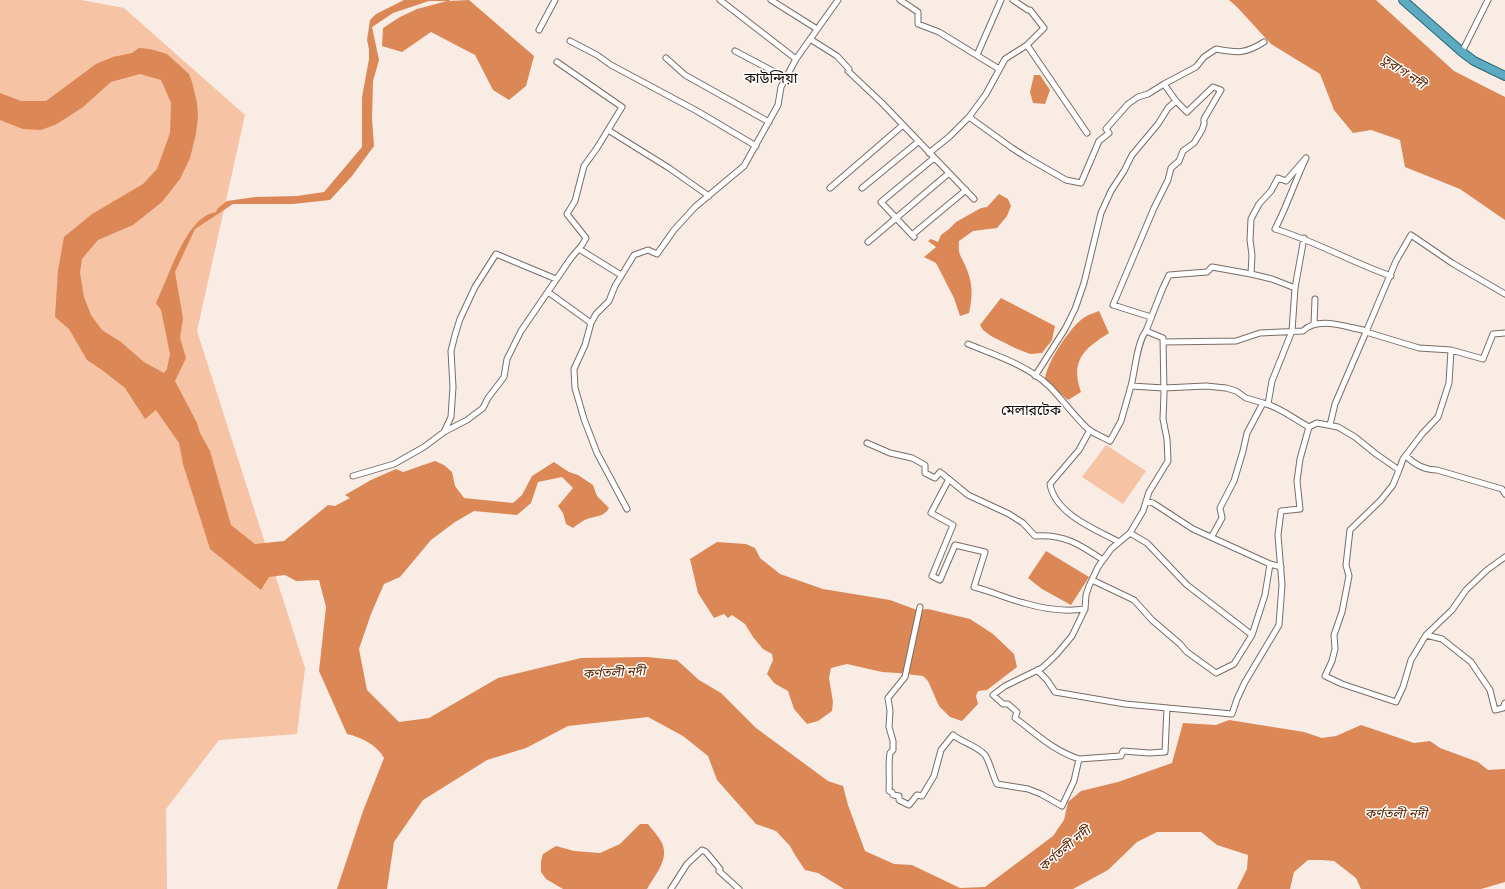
<!DOCTYPE html>
<html>
<head>
<meta charset="utf-8">
<style>
  body { margin:0 }
  canvas { display:block; background:#f8ece4 }
</style>
</head>
<body>
<canvas width="1505" height="889"></canvas>
<script>
const context = document.querySelector('canvas').getContext('2d');
context.lineJoin = 'round';
function paint(path, color) {
  context.fillStyle = color;
  context.fill(path, 'evenodd');
}
function trace(path, color, width, dash) {
  context.strokeStyle = color;
  context.lineWidth = width;
  context.lineCap = dash ? 'butt' : 'round';
  context.setLineDash(dash || []);
  context.stroke(path);
}
function write(font, color, halo, rows, align = 'center') {
  context.font = font + ' Raleway,"Noto Sans Bengali",sans-serif';
  context.lineWidth = 3;
  context.setLineDash([]);
  context.textBaseline = 'middle';
  context.strokeStyle = halo;
  context.fillStyle = color;
  for (const [text, x, y, turn = 0] of rows) {
    context.save();
    context.translate(x, y);
    context.rotate((+turn || 0) * Math.PI / 180);
    context.textAlign = isNaN(turn) ? turn : align;
    if (halo) context.strokeText(text, 0, 0);
    context.fillText(text, 0, 0);
    context.restore();
  }
}
paint(new Path2D(`
  M0 0H81L124 8 245 115 197 331 305 668 297 734 219 740 166 809 167 889H0Z
  M1106 445 1146 471 1123 504 1082 477Z`), '#f7c3a5');
paint(new Path2D(`
  M404 0H450L449 1 469 0 534 56 526 86 509 100 493 90 475 55 431 32 402 52 382 46 383 28 400 17 417 9 447 1H429L393 13 372 27 379 60 373 81 372 119 374 146 352 176 330 200 293 204H233L195 229 175 272 183 318 180 338 186 358 175 381 197 423 200 433 210 451 231 525 255 544 284 541 328 505 335 506 350 498 345 495 371 480 396 469 403 472 435 461 444 465 452 472 455 486 464 498 513 503 522 495 532 476 554 462 569 472 578 475 593 485 597 496 609 508C604 517 596 516 587 519 582 521 577 525 573 528L566 524 563 513 558 506 573 488 562 477 538 482 531 503 517 515 474 511 455 522 431 540 400 577 384 584 371 614 359 649 367 690 399 722 429 718 498 678 581 658 647 657 677 660 699 680 721 693 756 728 828 781 843 786 848 805 865 851 894 864 912 865 960 888 985 887 1053 836 1064 820 1068 802 1081 791 1118 782 1172 763 1183 723 1216 725 1229 720 1304 732 1322 738 1336 736 1361 725 1414 743 1430 741 1440 748 1478 762 1488 770 1505 769V882L1481 889H1361L1356 878 1334 861 1321 860H1308L1294 872 1290 889H1237L1247 869 1248 855 1217 845 1201 832H1157L1137 842 1108 870 1073 889H844L818 873 805 870 795 855 790 846 776 831 756 824 717 780 708 756 683 736 648 717 568 726 526 748 487 760 423 800 394 842 387 889H337L363 811 384 758C377 745 361 737 347 734L319 671 326 607 319 580 296 581 285 575 269 577 261 590 210 549 183 464 179 443 156 410 145 419 125 388 102 370 87 360 69 329 55 317 58 270 64 237 92 214 143 184 157 169 170 133 171 103 161 80 140 74 111 82 83 107 57 124 41 130 23 129 0 120V93L21 101H46L96 64 113 57 132 53 139 48 150 49 167 54 189 74 192 82 197 103 198 116 196 134 190 158 180 179 162 202 133 225 98 240 82 259 80 273 84 297 91 315 102 330 121 342 144 362 164 373 167 369 170 354 161 310 156 303C169 278 185 217 216 212L218 208 227 201 255 197 297 196 324 192 362 147V97L369 59V49L367 40 370 20 376 14Z
  M1229 0H1376L1454 71 1505 97V220L1460 189 1405 167 1400 140 1371 130 1353 133 1334 110 1320 74 1271 44 1237 7Z
  M1034 75H1040L1050 90 1045 104 1033 103 1030 92Z
  M999 194 1008 199 1011 206 1007 216 997 228 973 231 959 241C958 254 960 254 965 265 973 282 973 296 969 313L960 316 954 298 936 263 924 257 936 247 928 241 931 239 938 242 941 235 949 229 956 222 981 208 987 207Z
  M1001 298 1055 326 1052 340 1042 353 1030 354 1015 348 991 336 983 330 980 325Z
  M1099 311 1109 333C1084 349 1070 360 1081 392L1068 400 1045 380C1045 365 1071 325 1085 317 1089 314 1095 313 1099 311Z
  M717 542 746 544 755 548 760 558 780 574 823 589 890 600 917 610 928 609 970 619 993 634 1014 654 1017 667 987 690 978 691 976 696 978 704 962 721 950 717 939 706 928 681 923 676 898 673 882 672 847 664 831 668 829 678 833 702 832 711 818 721 807 724 794 709 788 691 774 683 767 674 773 660 772 654 763 649 753 637 745 624 732 615 728 618 724 614 714 618 698 593 690 559Z
  M1046 551 1089 577 1071 605 1042 589 1028 578Z
  M640 824H648C653 831 664 841 664 851 665 865 653 878 647 889H563L546 879 541 872V861L543 854 556 846 574 851 600 853 620 844Z`), '#db8856');
const minor = new Path2D(`
  M720 0 796 59
  M771 0 817 29
  M900 0 918 12V24L939 32 999 69
  M539 30 555 0
  M810 39 837 56 849 69 848 71 882 103 974 199
  M570 41 597 55 611 65 697 111 756 146
  M1027 45 1087 133
  M735 51 786 78
  M1462 52 1488 0
  M977 55 1001 0
  M666 58 685 75 769 122
  M1164 84 1196 67 1204 57 1216 49C1238 53 1245 54 1264 42
  M969 117 1012 148 1026 157 1066 180 1081 183 1099 141 1109 133 1106 129 1128 104 1138 97 1148 94 1164 84 1176 101 1187 112 1213 87 1221 90 1204 119V124L1202 130 1194 143 1183 151 1179 161 1171 168 1168 180 1154 208 1113 305 1151 317
  M608 130 669 168 709 196
  M929 153 949 137 969 117 986 94 1005 59 1027 45 1044 28 1030 10H1028L1013 0
  M830 188 903 125
  M862 188 918 142
  M912 235 966 190
  M914 237 881 202 934 158
  M868 242 949 173
  M579 249 621 275
  M1251 274 1272 279 1295 288
  M548 292 591 323
  M1505 294 1452 263 1411 235 1396 261 1366 332 1419 348 1451 350 1483 359 1493 334 1505 333
  M1314 324 1315 299
  M1146 331C1137 342 1135 371 1131 386L1164 388 1206 386 1226 388 1236 391 1246 398 1263 403
  M1163 342 1236 341 1260 333 1303 331C1318 316 1345 327 1363 330L1366 332 1335 404 1330 425
  M968 344C995 355 1027 365 1049 386 1063 400 1074 416 1088 429 1094 434 1103 437 1110 441L1121 421 1131 386
  M1035 376 1065 329 1075 309 1084 283 1101 213 1111 191 1124 171 1132 155 1158 124 1168 108 1176 101
  M1268 404 1272 381 1292 331 1295 288 1304 238
  M1090 430 1079 450 1050 484C1055 514 1095 529 1119 542
  M444 432 451 417 453 387 451 351 455 335 460 319 475 287 496 254 556 279
  M867 443 890 453 912 458 925 465V473L935 478 940 472 968 495 1009 514 1023 523 1035 536C1064 534 1079 544 1103 560
  M1406 456C1415 465 1424 470 1437 470L1502 489 1505 494
  M1399 470 1403 459 1422 434 1438 417 1449 383 1451 350
  M353 476 394 464 424 447 444 432 467 420 483 408 488 398 504 377 507 359 521 331 571 258 582 245 586 238 567 214 575 201 584 166 597 148 622 107 557 62
  M949 479 931 513 953 525 932 576 940 580 955 545 985 552 974 587C991 591 1007 599 1024 603 1044 609 1064 612 1085 609
  M1146 501 1153 503 1193 529 1270 564
  M627 509 597 453 584 419 575 388 574 369 585 345 591 323 596 314 609 301 615 286 634 255 648 250 657 254 674 230 695 207 744 166 778 105 781 87 796 59 838 0
  M1130 533 1147 543 1187 585 1252 635
  M1212 536 1222 518 1220 508 1234 481 1243 451 1247 433 1263 403C1278 406 1294 419 1309 427
  M1092 580 1134 600 1152 620 1180 644 1187 652 1216 673 1234 664 1252 635 1265 595 1270 564 1281 567
  M920 607 905 677 888 698 890 711 889 727 893 741V750L890 753C888 766 890 777 889 791L892 792 893 795 899 796V800L909 805 917 795 922 796 934 776 941 750 953 735C963 743 976 745 985 755 989 760 993 776 997 784L1028 789 1041 794 1062 806 1074 781 1079 759C1052 750 1037 734 1015 718L1017 712 1008 704H1003L993 695 1005 686 1042 668 1056 655 1072 636 1085 609 1086 595 1089 586 1098 567 1111 549 1130 533 1143 511 1149 492 1168 461 1167 439 1163 419 1164 394 1163 338 1146 331 1162 290 1169 275 1207 272 1212 267 1251 274 1252 255 1250 240 1251 219 1259 204 1271 191 1278 178 1286 181 1306 158C1295 181 1287 206 1275 229 1315 241 1351 262 1391 276
  M1426 635 1442 639 1471 662 1490 690 1495 710 1503 708 1505 703
  M1037 670 1047 680 1055 692 1125 704 1232 714 1237 699 1245 682 1279 625 1282 585 1278 535 1281 511 1300 509 1297 481 1300 459 1309 427 1317 423 1338 427 1355 437 1376 454 1399 470 1393 485 1381 500 1350 530 1346 565 1349 576 1342 612 1334 635 1335 649 1332 661 1325 676 1342 684 1396 702 1403 687 1411 660 1426 635 1452 610 1466 590 1487 570 1505 557
  M1079 759 1121 756 1123 751 1149 753 1165 752 1167 708
  M671 889 687 864 702 850 706 852 720 869 719 871 739 889`);
const trunk = new Path2D(`
  M1403 0 1462 52 1474 61 1505 76`);
trace(minor, '#786d67', 7);
trace(trunk, '#276677', 10);
trace(minor, '#fff', 5);
trace(trunk, '#5cabc0', 8);
write('italic 13px', '#5a2600', '#fefbfa', [
  ["তুরাগ নদী",1403,72,34],
  ["কর্ণতলী নদী",614,673,-3],
  ["কর্ণতলী নদী",1396,814],
  ["কর্ণতলী নদী",1065,849,-40]
]);
write('14px', '#100c0a', '#fefbfa', [
  ["কাউন্দিয়া",771,79],
  ["মেলারটেক",1031,411]
]);
</script>
</body>
</html>
